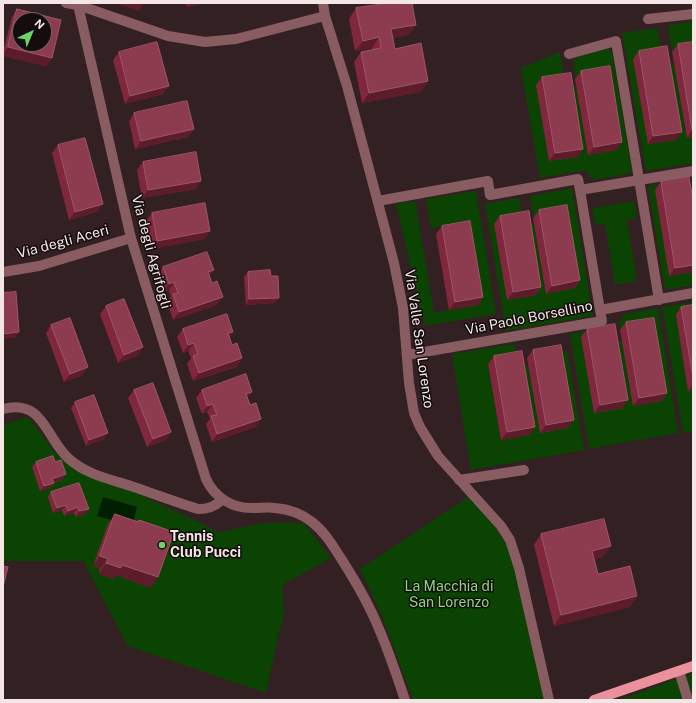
<!DOCTYPE html>
<html>
<head>
<meta charset="utf-8">
<style>
  body { margin:0 }
  #map { position:relative; width:696px; height:703px; overflow:hidden; background:#332022; font-family:"Public Sans",sans-serif }
  canvas { display:block }
  .frame { position:absolute; inset:0; border:4px solid #f4e6e7; pointer-events:none }
  .north { position:absolute; left:12px; top:12px; width:40px; height:40px; box-sizing:border-box; background:#150c0d; border:1px solid #6e6364; border-radius:50%; rotate:44deg; font-size:11px; font-weight:700; line-height:16px; text-align:center; color:#f4e6e7 }
  .north::after { content:''; display:block; margin:auto; width:14px; height:18px; background:#6ed360; clip-path:polygon(50% 0,100% 100%,50% 72%,0 100%) }
</style>
</head>
<body>
<div id="map">
<canvas width="696" height="703"></canvas>
<div class="frame"></div>
<div class="north">N</div>
</div>
<script>
const context = document.querySelector('canvas').getContext('2d');
context.lineJoin = 'round';
function paint(path, color) {
  context.fillStyle = color;
  context.fill(path, 'evenodd');
}
function trace(path, color, width, dash) {
  context.strokeStyle = color;
  context.lineWidth = width;
  context.lineCap = dash ? 'butt' : 'round';
  context.setLineDash(dash || []);
  context.stroke(path);
}
function write(font, color, halo, rows, align = 'center') {
  context.font = font + ' "Public Sans",sans-serif';
  context.lineWidth = 3;
  context.setLineDash([]);
  context.textBaseline = 'middle';
  context.strokeStyle = halo;
  context.fillStyle = color;
  for (const [text, x, y, turn = 0] of rows) {
    context.save();
    context.translate(x, y);
    context.rotate((+turn || 0) * Math.PI / 180);
    context.textAlign = isNaN(turn) ? turn : align;
    if (halo) context.strokeText(text, 0, 0);
    context.fillText(text, 0, 0);
    context.restore();
  }
}
paint(new Path2D(`
  M693 21V49L672 52 668 25Z
  M657 28 662 54 648 144 676 139 664 65 674 64 687 138 693 137V163L646 171 622 33Z
  M607 49 612 52 632 173 595 180 590 177 587 170 540 178 521 68 560 52 566 88 577 86 588 155 616 150 604 74 575 79 574 61 575 58Z
  M682 180 669 276 693 272V285L665 290 648 186Z
  M572 188 593 316 506 331 485 204 519 198 524 225 534 224 546 293 530 196Z
  M476 191 496 314 425 326 396 204 415 201 434 313 449 310 463 223 431 228 426 199Z
  M634 201 637 218 627 220 637 281 615 285 605 224 595 225 592 208Z
  M693 302V312L676 315 688 390H693V431L683 433 662 307Z
  M658 308 678 433 589 449 570 334 609 327 612 343 622 341 648 326 620 330 619 322 625 314Z
  M514 344 517 359 488 364 501 440 518 368C536 365 550 354 567 351L584 450 471 470 452 354Z
  M28 417 58 456 219 532 264 523H304L331 558 282 585 284 615 279 632 266 693 128 646 83 561H3V425Z
  M468 497 494 526 506 544 513 564 544 700H413L382 616 360 569Z
  M693 673V700H619Z`), '#0b4303');
paint(new Path2D(`
  M103 497 137 507 132 526 97 516Z`), '#001e00');
trace(new Path2D(`
  M66 3 78 5 168 36 205 42 236 39 325 16
  M79 3 78 5 131 238 206 479C215 498 233 509 254 508 261 508 268 507 275 508 288 509 302 514 312 522 325 532 333 546 342 560 356 582 369 604 379 629 389 652 397 676 405 700
  M323 3 325 16 347 86 394 263 403 308 409 383 414 413 420 427 438 456 501 526 510 540 519 568 549 700
  M648 19 693 14
  M569 54 616 41 659 300
  M580 190 600 310
  M378 201 488 181 490 195 578 179 580 190 693 171
  M3 272 39 266 131 238
  M407 355 602 321 600 310 693 293
  M3 409C43 398 46 438 68 458 85 474 109 479 131 486 154 494 176 502 198 509 208 509 214 507 222 500
  M459 480 524 470
  M679 671 688 700`), '#885c61', 10);
trace(new Path2D(`
  M594 700 693 666`), '#eb919c', 10);
paint(new Path2D(`
  M186 3H206L187 7Z
  M356 8 416 25 408 35 393 38 395 49 428 81 421 92 362 103 354 62 361 52 372 50V48L355 51 349 19Z
  M17 9 52 58 46 66 3 56V52L12 17Z
  M693 42V137L687 138 672 52 678 44Z
  M639 51 676 140 648 144 633 59Z
  M119 52 163 94 125 104 113 60Z
  M581 71 617 150 588 155 575 79Z
  M542 77 578 157 549 161 536 85Z
  M134 113 194 129 188 137 135 149 129 121Z
  M58 145 97 212 69 220 52 153Z
  M143 162 201 181 196 189 142 198 137 170Z
  M661 182 693 201V272L669 276 655 190Z
  M539 210 580 280 575 288 546 294 533 218Z
  M152 213 205 239 152 249 146 221Z
  M500 216 541 287 536 295 507 300 494 224Z
  M442 226 483 297 478 305 449 310 436 234Z
  M163 267 209 276 217 305 173 320 167 302 171 297 169 290 163 292 157 275Z
  M248 272 271 276 275 303 246 305 244 277Z
  M693 305V390L688 391 676 315 681 307Z
  M106 306 143 347 137 356 118 363 100 314Z
  M626 322 667 393 662 401 633 406 620 330Z
  M51 325 83 375 64 382 46 333Z
  M183 329 233 332 229 338 232 345 242 358 237 367 193 381 187 364 191 358 188 351 183 353 177 337Z
  M587 329 623 408 594 413 581 337Z
  M533 350 568 428 540 433 527 358Z
  M494 356 530 435 501 440 488 364Z
  M134 390 171 432 166 440 147 447 128 398Z
  M202 390 248 398 256 427 212 442 206 424 210 419 207 412 202 414 196 398Z
  M75 402 104 439 86 446 71 408Z
  M36 462H55L62 480 54 483 50 488 40 491 32 467Z
  M79 483 85 514 76 517 74 513 64 516 62 510 53 513 48 497 51 492Z
  M115 514 137 521 139 520 151 588 116 575 113 579 99 574 100 569 93 566 108 524Z
  M541 534 603 557 594 559 598 574 637 596 630 607 554 626 534 545Z`), '#81273d');
paint(new Path2D(`
  M115 3H144L139 11Z
  M190 3H206L187 7Z
  M416 25 408 35 384 40 391 29Z
  M379 37 372 48 355 51 363 41Z
  M8 47 52 58 46 66 3 56V54Z
  M428 81 421 92 362 103 369 93Z
  M169 86 163 94 125 104 130 96Z
  M194 129 188 137 135 149 141 141Z
  M692 130H693V137L687 138Z
  M682 132 676 140 648 144 653 136Z
  M622 142 617 150 588 155 594 147Z
  M583 149 578 157 549 161 555 153Z
  M201 181 196 189 142 198 148 190Z
  M103 204 97 212 69 220 75 212Z
  M210 231 205 239 152 249 157 241Z
  M693 265V272L669 276 675 268Z
  M214 270 208 278V272Z
  M580 280 575 288 546 294 552 286Z
  M174 282 169 290 163 292 169 284Z
  M541 287 536 295 507 300 513 292Z
  M223 297 217 305 173 320 179 312Z
  M483 297 478 305 449 310 455 302Z
  M279 298 275 303 246 305 249 299Z
  M19 332 15 338 3 339V334Z
  M233 332 228 340V333Z
  M194 343 188 351 183 353 188 345Z
  M143 347 137 356 118 363 124 355Z
  M242 358 237 367 193 381 199 373Z
  M88 367 83 375 64 382 70 374Z
  M693 384V390L688 391Z
  M252 392 246 400V394Z
  M667 393 662 401 633 406 639 398Z
  M628 400 623 408 594 413 600 405Z
  M213 404 207 412 202 414 207 406Z
  M261 419 256 427 212 442 217 434Z
  M574 420 568 428 540 433 546 425Z
  M535 427 530 435 501 440 507 432Z
  M171 432 166 440 147 447 153 439Z
  M108 433 104 439 86 446 89 440Z
  M66 474 62 480 49 484 52 479Z
  M54 483 50 488 40 491 44 486Z
  M66 505 62 510 53 513 57 508Z
  M78 507 74 513 64 516 68 511Z
  M89 509 85 514 76 517 79 511Z
  M611 546 603 557 585 561 592 551Z
  M100 556 108 559 100 569 93 566Z
  M106 563 122 565 158 577 151 588 116 575 113 579 99 574Z
  M637 596 630 607 554 626 561 615Z`), '#5c1c2a');
const building = new Path2D(`
  M389 3H412L416 25 391 29 395 49 421 43 428 81 369 93 361 52 381 48 379 37 363 41 356 8Z
  M17 9 61 20 52 58 8 47ZM20 20H44V44H20Z
  M157 42 169 86 130 96 119 52Z
  M693 42V130H692L678 44Z
  M667 46 682 132 653 136 639 51Z
  M610 66 622 142 594 147 581 71Z
  M571 73 583 149 555 153 542 77Z
  M187 101 194 129 141 141 134 113Z
  M85 138 103 204 75 212 58 145Z
  M196 152 201 181 148 190 143 162Z
  M689 177 693 201V265L675 268 661 182Z
  M205 203 210 231 157 241 152 213Z
  M567 205 580 280 552 286 539 210Z
  M529 211 541 287 513 292 500 216Z
  M470 221 483 297 455 302 442 226Z
  M207 252 214 270 208 272 212 283 217 281 223 297 179 312 173 294 178 293 174 282 169 284 163 267Z
  M270 270 271 276H278L279 298 249 299 248 272Z
  M16 292 19 332 3 334V293Z
  M124 299 143 347 124 355 106 306Z
  M693 305V377L681 307Z
  M227 314 233 332 228 333 232 345 237 343 242 358 199 373 193 356 198 354 194 343 188 345 183 329Z
  M70 318 88 367 70 374 51 325Z
  M654 318 667 393 639 398 626 322Z
  M615 324 628 400 600 405 587 329Z
  M561 345 574 420 546 425 533 350Z
  M522 351 535 427 507 432 494 356Z
  M246 374 252 392 246 394 250 405 256 403 261 419 217 434 211 416 217 415 213 404 207 406 202 390Z
  M153 383 171 432 153 439 134 390Z
  M94 395 108 433 89 440 75 402Z
  M53 456 55 462 61 460 66 474 52 479 54 483 44 486 36 462Z
  M79 483 89 509 79 511 78 507 68 511 66 505 57 508 51 492Z
  M115 514 138 522 139 520 174 532 158 577 122 565 121 568 106 563 108 559 100 556Z
  M604 519 611 546 592 551 598 574 630 566 637 596 561 615 541 534Z
  M3 566 8 567 3 587Z`);
paint(building, '#8d3c4f');
trace(building, '#9d5667', 1);
for (const [x, y, r, color] of [
  [162,545,4,"#6ed360"]
]) {
  const dot = new Path2D();
  dot.arc(x, y, r, 0, 2 * Math.PI);
  context.fillStyle = color;
  context.fill(dot);
  trace(dot, '#150c0d', 1.5);
}
write('14px', '#f4e6e7', '#150c0d', [
  ["Via degli Aceri",63,242,-15],
  ["Via degli Agrifogli",151,252,75],
  ["Via Paolo Borsellino",529,318,-11],
  ["Via Valle San Lorenzo",419,339,82]
]);
write('bold 14px', '#f4e6e7', '#150c0d', [
  ["Tennis",170,537],
  ["Club Pucci",170,553]
], 'left');
write('14px', '#83db77', '#150c0d', [
  ["La Macchia di",449,587],
  ["San Lorenzo",449,603]
]);
</script>
</body>
</html>
